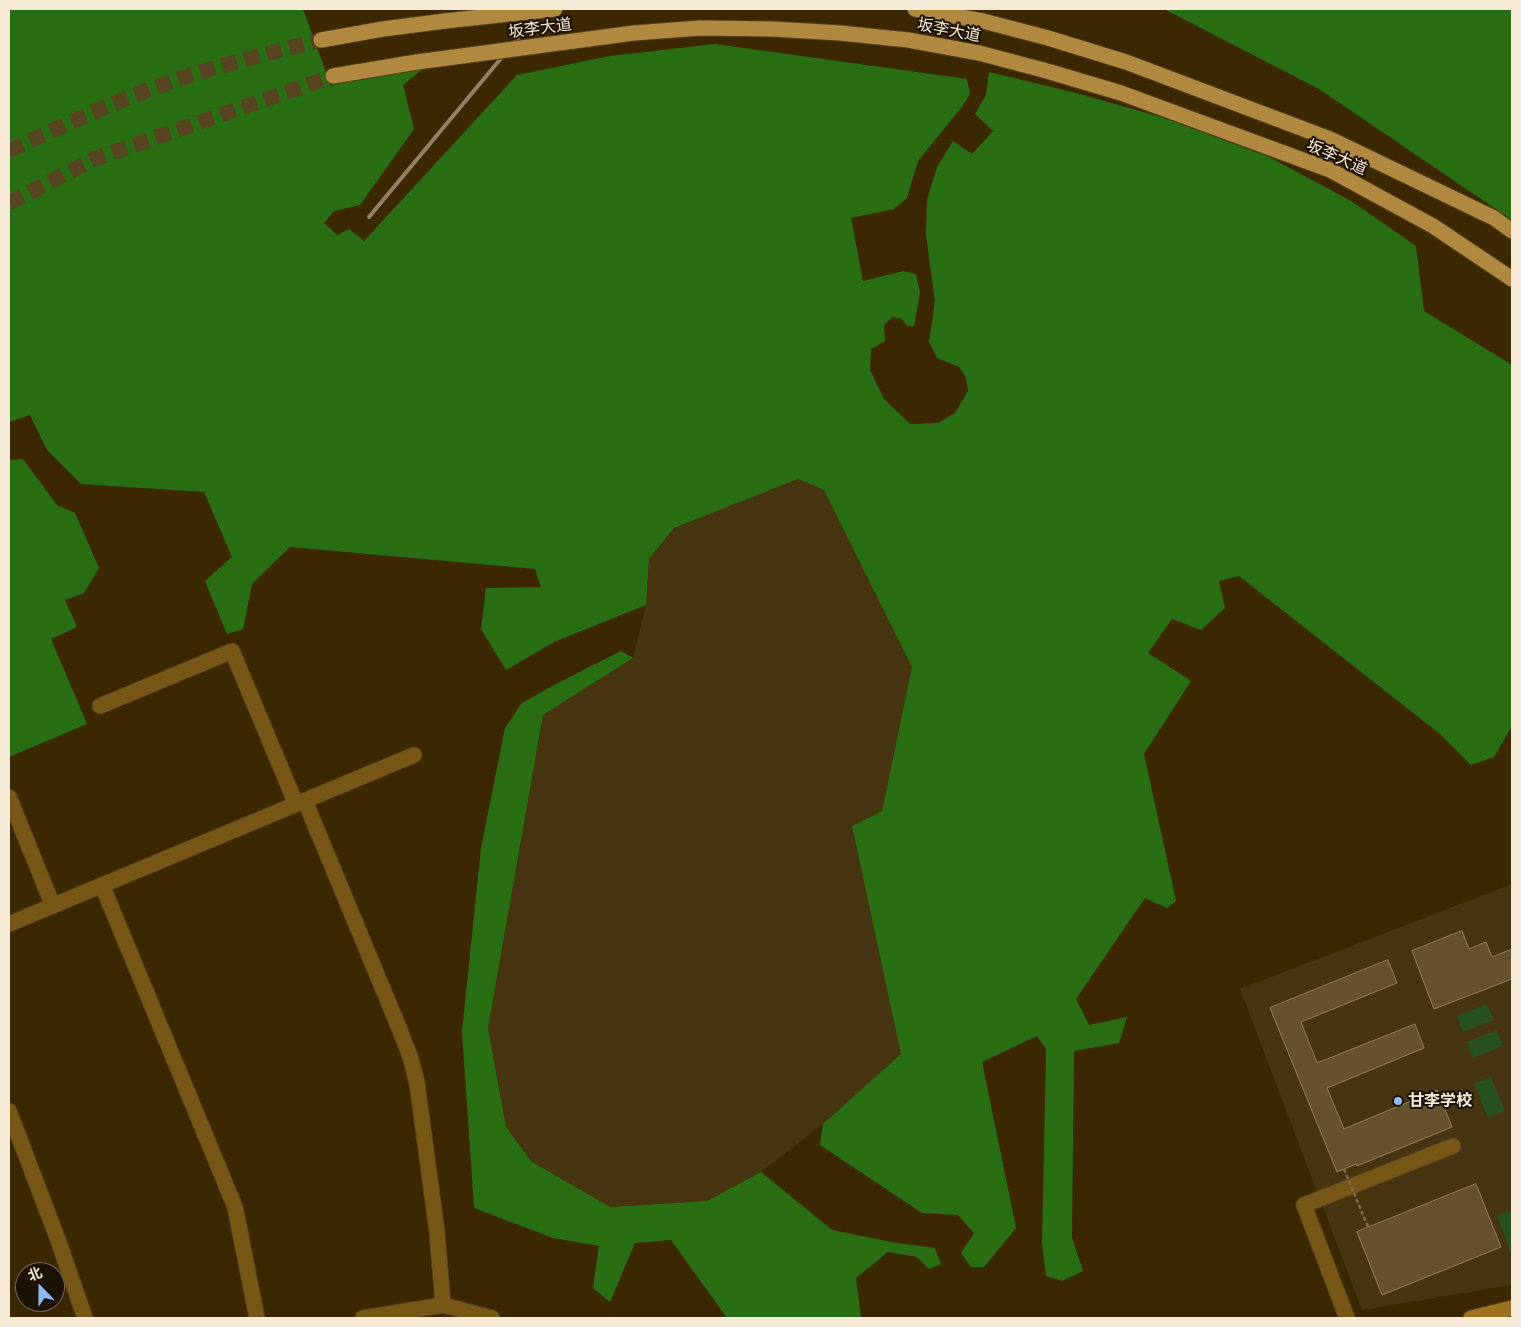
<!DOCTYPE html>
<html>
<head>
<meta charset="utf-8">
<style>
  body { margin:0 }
  #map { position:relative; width:1521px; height:1327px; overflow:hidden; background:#3b2700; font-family:Barlow,"Noto Sans SC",sans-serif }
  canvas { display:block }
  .frame { position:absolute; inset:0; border:10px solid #f6e9d5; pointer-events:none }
  .north { position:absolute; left:15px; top:1262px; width:50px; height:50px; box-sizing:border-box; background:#1b1204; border:1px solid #736858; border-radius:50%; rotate:338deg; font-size:14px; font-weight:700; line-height:20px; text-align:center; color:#f6e9d5 }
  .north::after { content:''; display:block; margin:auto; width:18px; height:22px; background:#8eb9fd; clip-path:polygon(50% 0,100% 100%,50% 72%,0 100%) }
</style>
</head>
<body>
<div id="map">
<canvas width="1521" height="1327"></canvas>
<div class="frame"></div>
<div class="north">北</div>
</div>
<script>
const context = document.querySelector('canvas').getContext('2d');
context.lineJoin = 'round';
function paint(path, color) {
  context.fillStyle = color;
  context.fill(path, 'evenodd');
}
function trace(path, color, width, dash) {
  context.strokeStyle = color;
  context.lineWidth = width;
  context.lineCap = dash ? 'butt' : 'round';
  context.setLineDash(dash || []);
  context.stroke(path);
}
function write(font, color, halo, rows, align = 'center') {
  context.font = font + ' Barlow,"Noto Sans SC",sans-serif';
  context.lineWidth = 4;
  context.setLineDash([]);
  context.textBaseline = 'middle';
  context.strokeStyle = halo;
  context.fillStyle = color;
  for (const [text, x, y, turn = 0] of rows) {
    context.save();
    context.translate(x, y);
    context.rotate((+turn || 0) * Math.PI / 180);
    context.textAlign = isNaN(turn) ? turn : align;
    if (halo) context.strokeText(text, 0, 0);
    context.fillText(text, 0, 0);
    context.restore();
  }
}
paint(new Path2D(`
  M798 479 824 490 912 667 882 811 852 826 902 1054 823 1124 761 1172 707 1201 610 1207 531 1161 506 1127 488 1028 543 715 633 658 646 605 649 559 674 528Z
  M1512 884V1285L1362 1310 1240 989Z`), '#473511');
paint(new Path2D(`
  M1487 1004 1494 1020 1463 1032 1457 1016Z
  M1497 1030 1503 1046 1473 1058 1467 1042Z
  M1491 1077 1505 1111 1488 1118 1474 1084Z
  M1512 1210V1256L1497 1216Z`), '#29501f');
paint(new Path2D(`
  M9 9H303L331 86 418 56 423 69 403 85 414 129 360 205 334 211 324 223 337 235 349 229 364 241 517 75 610 56 715 44 967 79 970 94 961 108 918 161 907 198 894 209 851 218 863 281 903 271 916 274 920 292 914 326H907L902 319 893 317 884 325 885 341 871 349 870 370 884 399 910 424 938 423 955 413 968 391 966 377 959 367 937 358 929 342 935 302 926 235 927 200 937 167 953 141 972 154 993 131 975 114 986 95 989 72 1076 93 1161 117 1269 157 1351 201 1416 246 1424 311 1512 365V726L1494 757 1471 765 1440 734 1239 576 1219 581 1225 608 1201 630 1172 619 1148 653 1191 681 1144 754 1176 901 1167 908 1145 898 1076 999 1089 1025 1127 1017 1119 1043 1074 1051 1072 1238 1083 1271 1062 1281 1046 1276 1042 1244 1046 1049 1037 1036 982 1062 1016 1228 984 1267H971L961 1253 974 1233 958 1215 922 1213 820 1145 823 1124 901 1054 852 826 882 811 912 667 824 490 798 479 674 528 649 559 646 605 554 642 506 670 481 629 486 588 541 587 535 569 290 547 252 584 243 629 227 634 205 581 232 557 204 492 81 484 47 450 30 415 9 422Z
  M1164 9H1512V220L1319 89Z
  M23 459 57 505 75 513 99 568 84 593 65 600 77 627 51 639 87 724 9 757V460Z
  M621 651 633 658 543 715 488 1028 506 1127 531 1161 610 1207 707 1201 761 1172 832 1230 891 1242 935 1248 941 1264 929 1269 917 1257 888 1252 856 1278 861 1318H727L671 1240 635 1243 610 1302 593 1288 599 1246 553 1238 474 1208 462 1032 481 848 505 728 522 703 556 684Z`), '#296e13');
const building = new Path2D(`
  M1462 931 1469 949 1486 942 1492 957 1512 949V979L1434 1009 1412 951Z
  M1388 960 1397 983 1301 1022 1317 1063 1415 1024 1424 1048 1327 1088 1344 1129 1437 1090 1452 1127 1357 1166 1356 1164 1337 1172 1270 1008Z
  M1476 1184 1501 1247 1382 1295 1357 1232Z`);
paint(building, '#67512c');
trace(building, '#947d56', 1);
trace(new Path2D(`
  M9 151C67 123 127 96 188 76 232 62 277 51 321 40
  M9 203 94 159 333 76`), '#574420', 15, [15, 8]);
const street = new Path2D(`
  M100 706 232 651 296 804
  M9 797 53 906
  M305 801 397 1023 410 1056 417 1083 437 1232 443 1305
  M102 885 235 1207 257 1318
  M9 924 414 755
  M9 1111 57 1237 85 1318
  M363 1318 443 1305 492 1318
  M1347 1318 1304 1205 1453 1146`);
const secondary = new Path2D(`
  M1471 1318 1512 1308`);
const primary = new Path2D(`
  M915 9 983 21 1048 38 1126 62 1330 139 1494 218 1512 231
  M634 33 700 28 773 29 840 33 908 40 979 53 1047 71 1121 93 1330 170 1433 226 1512 279
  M321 40 383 29 445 21
  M333 76 417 62`);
trace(street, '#55421e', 17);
trace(secondary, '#55421e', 17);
trace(primary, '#55421e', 17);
trace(street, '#785716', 15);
trace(secondary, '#9c721e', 15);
trace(primary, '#b08840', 15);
trace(new Path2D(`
  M369 217 542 9`), '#928264', 4);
const primaryBridge = new Path2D(`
  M445 21 555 9
  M417 62 634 33`);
trace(primaryBridge, '#55421e', 17, []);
trace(new Path2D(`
  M1344 1169 1368 1227`), '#7e6d4d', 2.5, [4, 2.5]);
trace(primaryBridge, '#b08840', 15);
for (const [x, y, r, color] of [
  [1398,1101,5,"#8eb9fd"]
]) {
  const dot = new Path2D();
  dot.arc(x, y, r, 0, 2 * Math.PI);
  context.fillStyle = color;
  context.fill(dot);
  trace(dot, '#1b1204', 2);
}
write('16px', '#f6e9d5', '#1b1204', [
  ["坂李大道",540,28,-7],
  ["坂李大道",949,30,11],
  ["坂李大道",1337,157,24]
]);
write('bold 16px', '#f6e9d5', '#1b1204', [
  ["甘李学校",1408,1101]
], 'left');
</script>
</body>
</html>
